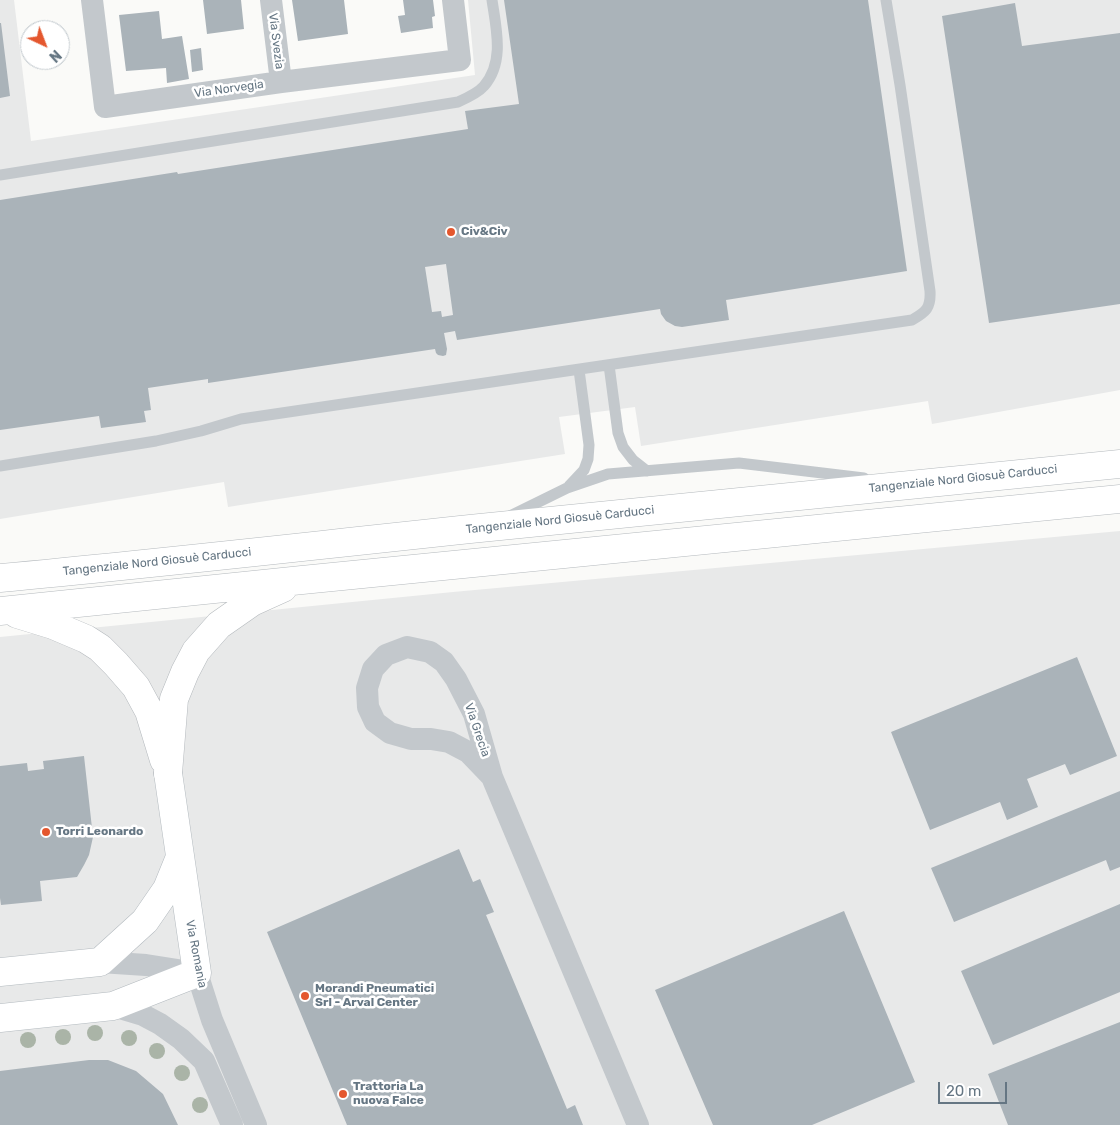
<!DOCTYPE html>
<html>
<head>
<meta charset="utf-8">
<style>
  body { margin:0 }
  #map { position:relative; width:1120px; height:1125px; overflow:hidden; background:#fafaf8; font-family:Rubik,sans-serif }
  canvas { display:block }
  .north { position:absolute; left:20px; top:20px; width:50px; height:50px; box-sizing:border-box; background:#fff; border:1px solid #c1c8cd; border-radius:50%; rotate:137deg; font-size:14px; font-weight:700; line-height:20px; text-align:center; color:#657683 }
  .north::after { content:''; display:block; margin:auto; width:18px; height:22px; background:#e4572e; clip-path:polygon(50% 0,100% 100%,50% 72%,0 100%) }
  .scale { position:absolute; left:938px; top:1082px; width:69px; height:22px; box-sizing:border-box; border:2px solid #657683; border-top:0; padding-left:6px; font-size:15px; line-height:18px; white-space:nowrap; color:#657683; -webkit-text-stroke:4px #fff; paint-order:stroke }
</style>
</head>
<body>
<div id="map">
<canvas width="1120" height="1125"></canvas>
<div class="north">N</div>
<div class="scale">20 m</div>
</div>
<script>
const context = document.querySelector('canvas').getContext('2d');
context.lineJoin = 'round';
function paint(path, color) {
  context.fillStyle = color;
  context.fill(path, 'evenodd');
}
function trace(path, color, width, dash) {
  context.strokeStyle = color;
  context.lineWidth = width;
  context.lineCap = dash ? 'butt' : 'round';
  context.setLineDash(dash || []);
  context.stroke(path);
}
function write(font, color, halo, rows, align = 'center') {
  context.font = font + ' Rubik,sans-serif';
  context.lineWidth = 5;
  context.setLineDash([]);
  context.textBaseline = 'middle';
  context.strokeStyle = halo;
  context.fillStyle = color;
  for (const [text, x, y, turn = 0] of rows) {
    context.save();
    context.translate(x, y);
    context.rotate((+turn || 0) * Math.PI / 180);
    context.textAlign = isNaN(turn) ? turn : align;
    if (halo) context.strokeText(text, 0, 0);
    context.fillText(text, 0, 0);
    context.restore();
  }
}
paint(new Path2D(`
  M0 0H14L31 141 475 75 468 0H1120V390L932 424 928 401 641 446 635 407 559 417 565 454 228 507 224 482 0 519Z
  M1120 531V1125H0V637L453 592Z`), '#e8e9e9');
paint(new Path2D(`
  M203 0H241L244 29 207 34Z
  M292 0H344L348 34 298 41Z
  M403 0H433L435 16 432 17 433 28 401 33 398 16 405 15Z
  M504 0H868L907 271 726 300 729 320 682 327 675 326 666 321 661 314 660 309 457 340 455 331 444 333 447 349 446 355 443 356 438 355 436 353 435 349 208 383V379L148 388 151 410 144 411 146 422 101 428 99 416 0 430V200L177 172 178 174 468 129 465 111 519 104ZM446 264 453 315 442 317 441 311 432 312 425 267Z
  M1015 3 1022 46 1120 33V304L989 323 942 16Z
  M159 11 162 39 182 36 189 79 167 83 166 68 126 71 119 15Z
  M0 23H1L10 96 0 98Z
  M201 48 203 70 192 72 190 50Z
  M1077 657 1117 756 1070 775 1065 764 1027 779 1038 807 1007 820 1000 802 930 830 891 732Z
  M84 756 93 837 89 855 84 865 77 877 40 881 42 901 1 905 0 898V766L27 763 28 771 44 769 43 761Z
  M1120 791V867L1110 871 1106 860 954 922 931 868Z
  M459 849 473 882 480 879 494 912 486 915 567 1109 575 1105 583 1125H347L267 932Z
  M1120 904V992L993 1045 961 971Z
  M844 911 915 1082 812 1125H713L655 990Z
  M1120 1022V1125H1008L988 1074Z
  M89 1060H108L136 1071 163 1094 178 1125H0V1071Z`), '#aab3b9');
const secondary = new Path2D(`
  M0 972 100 962 145 921 167 889 180 857
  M0 1018 113 1006 197 973 168 773`);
const highway = new Path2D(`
  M0 578C163 563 326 544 490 527 700 505 910 484 1120 464
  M0 611 302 580 1120 499
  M17 614 53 625 86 639 100 648 116 664 136 687 149 711 164 760
  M168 773 174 699 185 672 196 651 219 625 252 602 283 588`);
trace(secondary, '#b3babf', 29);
trace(highway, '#b4b9bd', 29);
trace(new Path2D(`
  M0 175 458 102C467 98 478 93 484 86 505 62 496 28 492 0
  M609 365 618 433 623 447 633 460 647 471
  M0 466 156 441 201 431 241 419 912 320C926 312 931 308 930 291L900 85 886 0
  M569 486 584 470 588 459 589 445 579 370
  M508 517 567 488 608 474 739 463 864 478`), '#c3c8cc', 11);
trace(new Path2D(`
  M92 0 105 107 281 82 460 60 453 0
  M271 0 281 82
  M492 777 468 752 449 742 431 739H411L390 733 375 722 368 707 367 688 373 669 386 655 407 647 430 652 444 662 456 679 474 714 492 777 638 1125
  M100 962 146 965 197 973 212 1020 256 1125
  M113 1006 143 1015 160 1024 181 1039 204 1061 232 1125`), '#c3c8cc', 22);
trace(secondary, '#fff', 28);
trace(highway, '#fff', 28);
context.fillStyle = '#aab4a7';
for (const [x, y] of [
  [95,1033],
  [63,1037],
  [129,1038],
  [28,1040],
  [157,1051],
  [182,1073],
  [200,1105]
]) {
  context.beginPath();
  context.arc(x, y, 8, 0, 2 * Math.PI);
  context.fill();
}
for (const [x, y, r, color] of [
  [451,232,5,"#e4572e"],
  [46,832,5,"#e4572e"],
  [305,996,5,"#e4572e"],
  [343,1094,5,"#e4572e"]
]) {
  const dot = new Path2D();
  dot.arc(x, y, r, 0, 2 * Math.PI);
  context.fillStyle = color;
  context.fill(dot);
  trace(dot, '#fff', 2);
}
write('12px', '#657683', '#fff', [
  ["Via Svezia",276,41,83],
  ["Via Norvegia",229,89,-8],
  ["Tangenziale Nord Giosuè Carducci",963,479,-6],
  ["Tangenziale Nord Giosuè Carducci",560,520,-6],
  ["Tangenziale Nord Giosuè Carducci",157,562,-6],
  ["Via Grecia",477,730,71],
  ["Via Romania",196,954,79]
]);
write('bold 12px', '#657683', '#fff', [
  ["Civ&Civ",461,232],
  ["Torri Leonardo",56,832],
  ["Morandi Pneumatici",315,989],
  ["Srl - Arval Center",315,1003],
  ["Trattoria La",353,1087],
  ["nuova Falce",353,1101]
], 'left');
</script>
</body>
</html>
